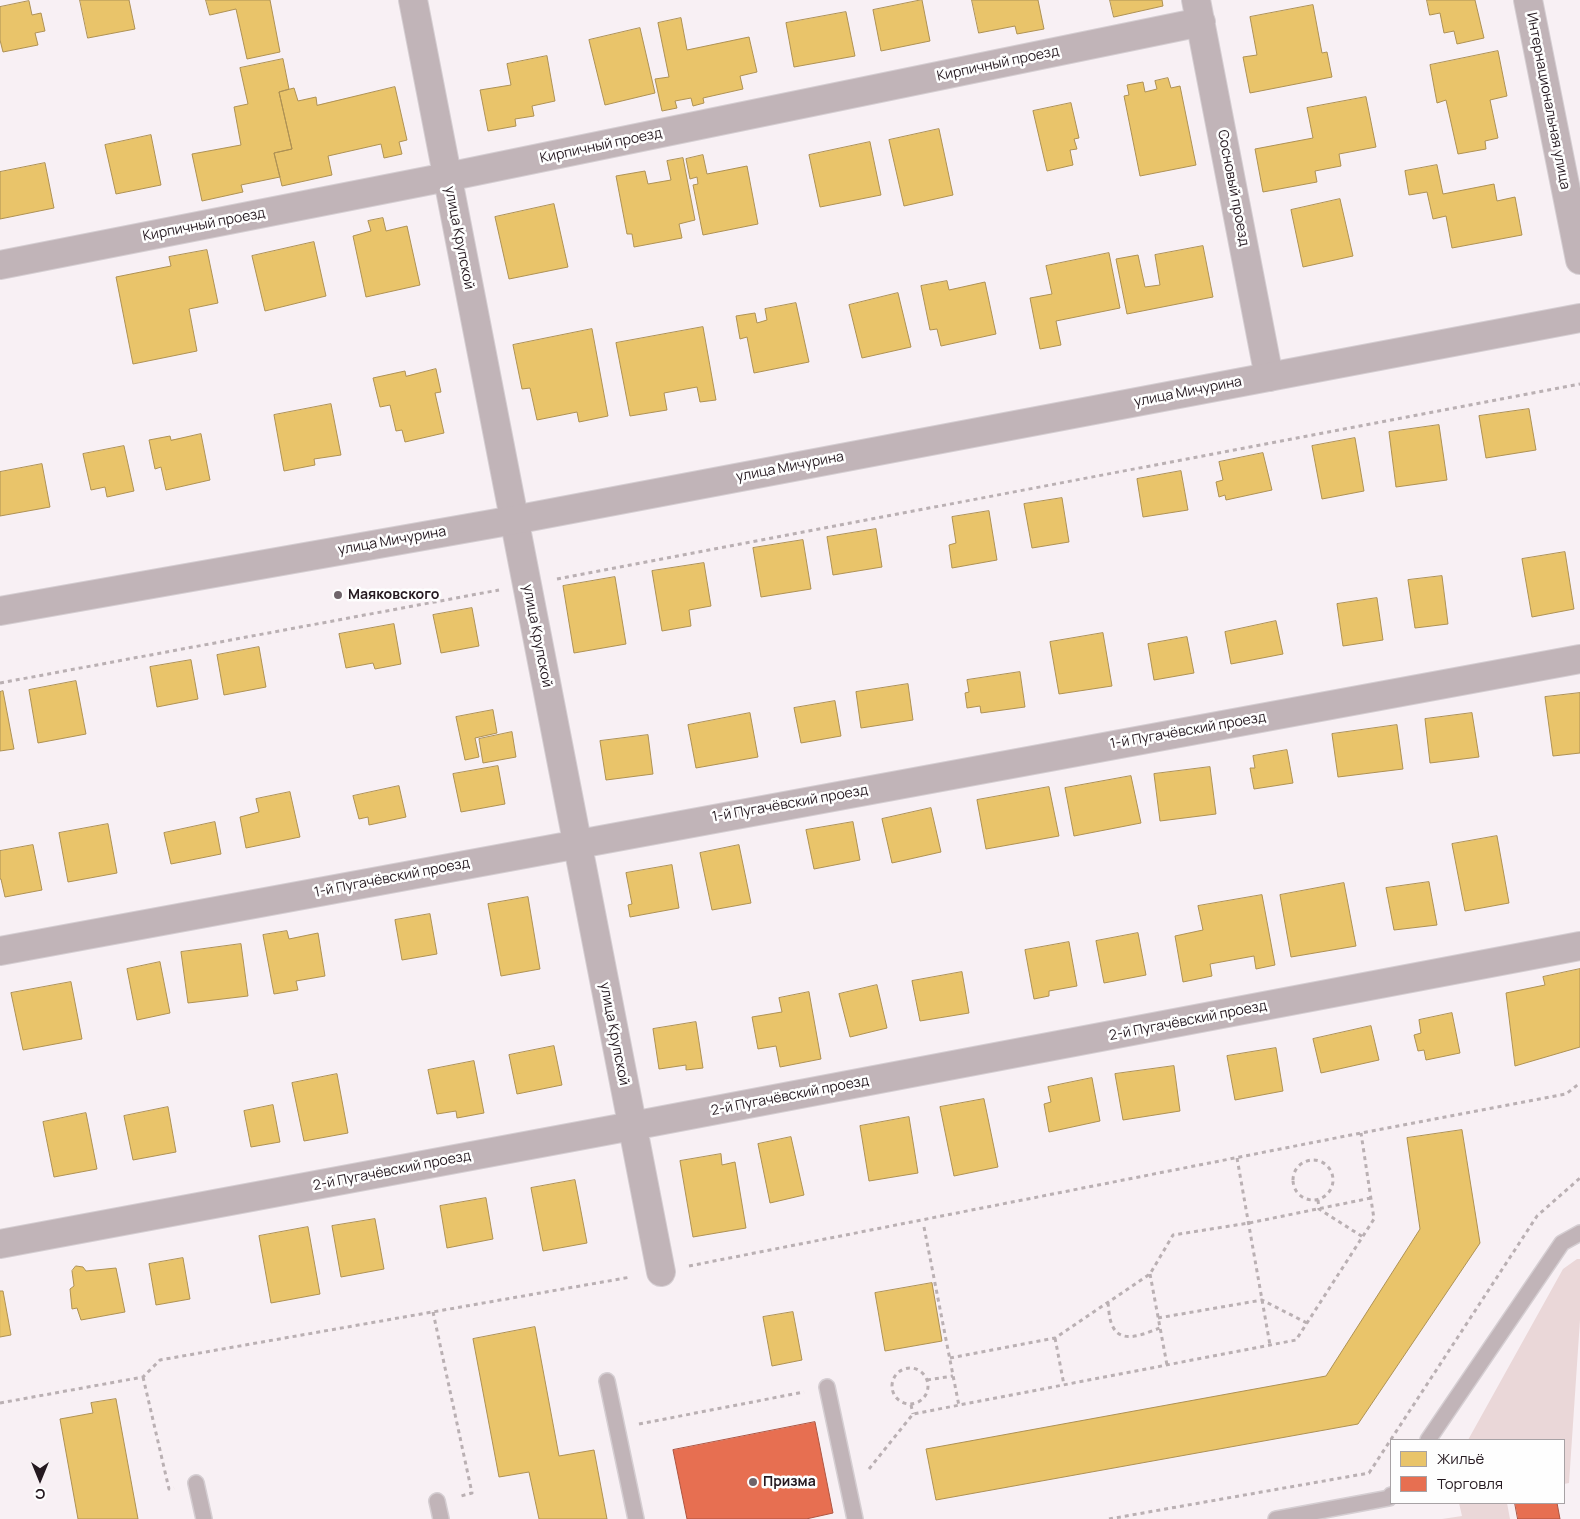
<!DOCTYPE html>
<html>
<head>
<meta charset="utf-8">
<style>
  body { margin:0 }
  #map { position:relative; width:1580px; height:1519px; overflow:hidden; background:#f8f0f4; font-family:Manrope,sans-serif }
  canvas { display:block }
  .legend { position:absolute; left:1390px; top:1439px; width:175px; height:65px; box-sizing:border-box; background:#fefefe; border:1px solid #a7a2a5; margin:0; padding:6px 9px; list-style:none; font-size:15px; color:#251920 }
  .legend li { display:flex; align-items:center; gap:10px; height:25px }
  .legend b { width:25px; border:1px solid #a7a2a5 }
  .north { position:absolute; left:15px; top:1454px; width:50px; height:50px; -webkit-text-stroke:4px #fefefe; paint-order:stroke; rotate:180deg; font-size:14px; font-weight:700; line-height:20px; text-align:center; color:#251920 }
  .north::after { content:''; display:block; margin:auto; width:18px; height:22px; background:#251920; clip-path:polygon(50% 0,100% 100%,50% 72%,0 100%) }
</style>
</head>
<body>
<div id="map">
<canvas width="1580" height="1519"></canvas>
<ul class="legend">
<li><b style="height:14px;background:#e9c46a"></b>Жильё</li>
<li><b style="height:14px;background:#e76f51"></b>Торговля</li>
</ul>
<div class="north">С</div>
</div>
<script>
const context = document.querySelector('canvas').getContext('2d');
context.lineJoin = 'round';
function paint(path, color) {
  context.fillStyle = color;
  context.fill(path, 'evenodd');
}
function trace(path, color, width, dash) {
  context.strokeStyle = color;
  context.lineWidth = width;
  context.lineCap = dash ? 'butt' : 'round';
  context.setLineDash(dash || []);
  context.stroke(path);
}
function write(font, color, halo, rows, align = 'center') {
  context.font = font + ' Manrope,sans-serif';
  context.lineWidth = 5;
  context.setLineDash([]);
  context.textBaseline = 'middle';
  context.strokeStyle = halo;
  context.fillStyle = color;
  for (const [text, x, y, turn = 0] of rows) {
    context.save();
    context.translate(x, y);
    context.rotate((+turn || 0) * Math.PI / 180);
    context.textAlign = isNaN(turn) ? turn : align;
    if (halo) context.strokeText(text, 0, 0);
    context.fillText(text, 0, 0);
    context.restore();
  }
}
paint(new Path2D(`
  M1577 1259H1580V1320L1569 1483 1564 1484V1440H1468L1563 1269Z
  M1459 1503H1507L1510 1519H1442L1462 1516Z`), '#ead7d8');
const homes = new Path2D(`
  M80 0H129L135 29 88 38Z
  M206 0H270L280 52 247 59 236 9 210 15Z
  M922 0 930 41 881 51 873 10Z
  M972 0H1038L1044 29 1017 34 1015 26 979 33Z
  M1110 0H1162L1163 6 1114 17Z
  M1427 0H1475L1484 38 1457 44 1454 31 1444 33 1440 13 1430 15Z
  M29 1 32 15 41 13 45 31 35 33 38 45 3 52 0 40V7Z
  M1313 5 1322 53 1327 52 1332 77 1250 93 1243 57 1257 55 1250 17Z
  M846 12 855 56 794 67 786 23Z
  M681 18 687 50 749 37 757 72 740 76 743 89 703 98 704 103 693 106 691 98 675 101 677 108 662 111 655 79 669 77 658 23Z
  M640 28 655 93 605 105 589 40Z
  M1498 51 1507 96 1490 100 1498 138 1485 141 1486 149 1458 154 1446 100 1437 103 1430 65Z
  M547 56 555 101 532 106 534 116 515 119 516 126 488 131 480 90 511 85 507 64Z
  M283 59 289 89 279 92 292 149 274 153 280 177 241 185 243 192 202 201 192 154 241 145 234 107 248 104 240 68Z
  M1168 78 1171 88 1180 86 1196 165 1140 176 1124 96 1129 95 1127 85 1143 82 1145 92 1157 89 1155 81Z
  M395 87 407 140 399 142 402 154 384 158 381 144 328 156 332 175 282 186 274 153 292 149 279 92 294 88 298 101 316 97 317 105Z
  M1366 97 1376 147 1339 154 1341 166 1315 171 1317 182 1263 192 1255 149 1313 138 1307 108Z
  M1071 103 1079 138 1074 139 1077 149 1070 150 1073 165 1047 171 1033 111Z
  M939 129 953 195 904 206 889 140Z
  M151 135 161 185 116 194 105 145Z
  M870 142 881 195 820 207 809 155Z
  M703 155 707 174 747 166 758 224 703 235 693 185 698 184 697 177 690 179 686 159Z
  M683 158 695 220 679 224 682 238 634 247 632 234H627L616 176 645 171 648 184 671 180 667 161Z
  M45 163 54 208 0 219V172Z
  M1437 165 1443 194 1494 184 1497 201 1515 197 1522 235 1452 248 1446 216 1433 219 1427 192 1409 195 1405 171Z
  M1340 199 1353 256 1303 267 1291 210Z
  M554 204 568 267 509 279 495 217Z
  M383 218 386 231 407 226 420 285 366 297 353 236 371 231 368 221Z
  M314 242 326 296 265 311 252 256Z
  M1203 246 1213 297 1127 314 1116 259 1138 255 1145 287 1160 285 1155 255Z
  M207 250 218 303 189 309 197 351 133 364 116 277 171 266 169 257Z
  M1109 253 1120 308 1056 321 1061 345 1040 349 1030 298 1052 294 1046 266Z
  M947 281 949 290 985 282 996 334 941 346 937 329 930 330 921 286Z
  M898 293 911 347 862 358 849 305Z
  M796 303 809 362 754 373 747 337 740 339 736 316 755 313 757 323 767 320 765 309Z
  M703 327 716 400 700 402 697 387 664 393 667 410 630 416 616 343Z
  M592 329 608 416 579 422 577 412 537 420 530 388 522 389 513 345Z
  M436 369 441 392 435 393 444 433 405 442 402 430 396 431 390 405 380 407 373 378 405 371 406 376Z
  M331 404 341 455 314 459 315 465 284 471 274 415Z
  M1529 409 1536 450 1486 458 1479 416Z
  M1439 425 1447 480 1396 487 1389 432Z
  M201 434 210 480 166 490 161 467 155 469 149 440 170 436 171 440Z
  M1355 438 1364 491 1322 499 1312 446Z
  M124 446 134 491 107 497 105 487 91 490 83 454Z
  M1263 453 1272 490 1226 500 1225 495 1219 497 1216 482 1223 480 1219 462Z
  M42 464 50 507 0 516V472Z
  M1181 471 1188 510 1143 517 1137 479Z
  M1062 498 1069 542 1032 548 1024 504Z
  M989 511 997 560 952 568 949 545 956 543 952 517Z
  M876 529 882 567 833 575 827 537Z
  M803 540 811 589 761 597 753 548Z
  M1565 552 1574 609 1532 617 1522 559Z
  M704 563 711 606 689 610 691 626 662 631 652 571Z
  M1442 576 1448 624 1415 628 1408 580Z
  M615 577 626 644 574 653 563 586Z
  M1377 598 1383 640 1343 646 1337 604Z
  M472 608 479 646 441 653 433 615Z
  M1276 621 1283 654 1231 664 1225 632Z
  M394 624 401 664 375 669 373 663 346 668 339 634Z
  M1103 633 1112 686 1059 694 1050 642Z
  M1187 637 1194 673 1154 680 1148 644Z
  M259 647 266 687 224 695 217 655Z
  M191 660 198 699 157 707 150 667Z
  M1020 672 1025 707 981 713 980 706 967 708 965 693 969 692 967 680Z
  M76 681 86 734 38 743 29 690Z
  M908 684 913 720 861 728 856 692Z
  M3 691 14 749 0 751V692Z
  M1580 693V753L1553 756 1545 697Z
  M835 701 841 736 801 743 794 708Z
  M493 710 497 733 475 738 479 757 465 760 456 717Z
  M750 713 758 757 696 768 688 725Z
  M1472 713 1479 757 1430 763 1425 719Z
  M1397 725 1403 769 1338 777 1332 734Z
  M512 732 516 757 483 763 479 739Z
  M648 735 653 774 606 780 600 741Z
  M1287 750 1293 783 1254 789 1250 768H1255L1253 756Z
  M498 766 505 804 461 812 453 774Z
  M1210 767 1216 814 1160 821 1154 774Z
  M1131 776 1141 823 1074 836 1065 788Z
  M399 786 406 817 369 825 368 817 359 819 353 796Z
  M1049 787 1059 836 986 849 977 800Z
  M290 792 300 837 246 848 240 817 259 812 256 799Z
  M931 808 941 852 892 863 882 819Z
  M215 822 221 854 171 864 164 833Z
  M853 822 860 860 814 869 806 830Z
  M108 824 117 873 68 882 59 833Z
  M1497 836 1509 903 1465 911 1452 844Z
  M33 845 42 890 5 897 1 879H0V851Z
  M739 845 751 903 712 910 700 853Z
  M672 865 679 908 630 917 628 905 632 904 626 873Z
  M1429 882 1437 925 1394 930 1386 888Z
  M1344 883 1356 946 1291 957 1280 895Z
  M1262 895 1275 965 1256 969 1254 956 1210 964 1212 976 1183 982 1175 936 1203 930 1198 906Z
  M528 897 540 969 501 976 488 904Z
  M430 914 437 954 402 960 395 920Z
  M287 931 289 939 318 933 325 976 296 981 298 990 274 994 263 935Z
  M1138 933 1146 975 1104 983 1096 941Z
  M1069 942 1077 986 1049 991V996L1034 999 1025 950Z
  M241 944 248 996 188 1003 181 952Z
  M160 962 170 1013 137 1020 127 969Z
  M1580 969V1047L1515 1066 1506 993 1545 985 1543 977Z
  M962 972 969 1013 920 1021 912 981Z
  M71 982 82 1039 23 1050 11 993Z
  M877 985 887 1028 850 1037 839 994Z
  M809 992 821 1059 780 1067 776 1046 758 1049 752 1017 782 1012 779 998Z
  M1452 1013 1460 1053 1426 1060 1424 1050 1418 1051 1414 1035 1421 1033 1419 1020Z
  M696 1022 703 1068 686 1070V1065L659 1069 653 1029Z
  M1371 1026 1379 1060 1321 1073 1313 1039Z
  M554 1046 562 1085 517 1094 509 1055Z
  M1276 1048 1283 1091 1235 1100 1227 1056Z
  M474 1061 484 1113 457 1118 456 1111 437 1114 428 1070Z
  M1174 1066 1180 1111 1123 1120 1115 1074Z
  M337 1074 348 1133 304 1141 292 1083Z
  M1092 1078 1100 1121 1049 1132 1044 1104 1051 1102 1048 1087Z
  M984 1099 998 1167 954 1176 940 1107Z
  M273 1105 280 1142 251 1147 244 1111Z
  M168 1107 176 1152 133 1160 124 1116Z
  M86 1113 97 1169 54 1177 43 1122Z
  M909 1117 918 1173 869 1181 860 1126Z
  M1462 1130 1480 1243 1358 1424 936 1500 926 1449 1326 1376 1420 1229 1407 1138Z
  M791 1137 804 1195 770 1203 758 1144Z
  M721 1154 722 1165 735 1162 746 1228 693 1237 680 1161Z
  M575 1180 587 1243 543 1251 531 1188Z
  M486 1198 493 1239 447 1248 440 1206Z
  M375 1219 384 1269 341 1277 332 1226Z
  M308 1227 320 1294 271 1303 259 1236Z
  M183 1258 190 1299 156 1305 149 1264Z
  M76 1266 83 1267 86 1271 116 1268 125 1312 81 1320 77 1308 72 1309 70 1289 74 1286 72 1271Z
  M932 1283 942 1341 885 1351 875 1293Z
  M0 1291H3L11 1335 0 1337Z
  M793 1312 802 1360 772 1366 763 1317Z
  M535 1327 559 1456 594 1450 607 1519H539L529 1472 499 1477 473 1339Z
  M116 1399 138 1519H78L60 1419 93 1413 91 1403Z`);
paint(homes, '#e9c46a');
trace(homes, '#ae9154', 1);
const shops = new Path2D(`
  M815 1422 833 1513 806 1519H687L673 1450Z
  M1515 1503H1557L1560 1519H1518Z`);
paint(shops, '#e76f51');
trace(shops, '#ad5542', 1);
const lane = new Path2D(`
  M607 1381 636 1519
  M827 1387 855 1519
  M1428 1440 1562 1243 1580 1233
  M196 1483 204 1519
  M437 1501 441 1519
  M1276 1519 1389 1498 1391 1495`);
const street = new Path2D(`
  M413 0 661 1272
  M1196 0 1269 377
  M1528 0 1580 260
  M0 265 447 177 1201 22
  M0 951 1580 659
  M0 1244 632 1126 1580 946`);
const secondary = new Path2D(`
  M0 611 514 520 1580 318`);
trace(lane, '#d5ced2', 18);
trace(street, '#d5ced2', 30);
trace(secondary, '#d5ced2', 30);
trace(new Path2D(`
  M557 579 1580 384
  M0 683 499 590
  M1237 1158 1270 1345
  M1293 1180a20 20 0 1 1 40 0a20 20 0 1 1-40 0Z
  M1318 1200 1319 1209 1363 1237
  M924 1227 959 1406
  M689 1266 1361 1133 1566 1094 1580 1083
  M1150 1274 1167 1365
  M1108 1303C1109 1310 1109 1320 1113 1327 1122 1345 1146 1333 1160 1328
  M433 1312 472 1493 461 1496
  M1158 1318 1262 1300 1307 1323
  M1055 1338 1064 1385
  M950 1358 1055 1338 1150 1274 1173 1235 1249 1223 1371 1198
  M892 1386a18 18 0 1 1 36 0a18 18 0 1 1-36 0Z
  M143 1377 169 1489 174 1488
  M927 1380 953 1376
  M0 1403 143 1377 160 1360 631 1277
  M911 1405 913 1414
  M639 1424 804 1392
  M869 1469 913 1414 1296 1340 1374 1219 1361 1133
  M1109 1519 1369 1473 1537 1216 1580 1178`), '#bab0b3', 3, [4, 4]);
trace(lane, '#c1b4b8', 15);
trace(street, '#c1b4b8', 28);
trace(secondary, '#c1b4b8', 28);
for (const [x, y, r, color] of [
  [338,595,5,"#6f646a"],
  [753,1482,5,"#6f646a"]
]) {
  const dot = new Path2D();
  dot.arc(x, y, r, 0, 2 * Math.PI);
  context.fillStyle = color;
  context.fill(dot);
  trace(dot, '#fefefe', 2);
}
write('14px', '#251920', '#fefefe', [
  ["Кирпичный проезд",998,64,-12],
  ["Интернациональная улица",1548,101,79],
  ["Кирпичный проезд",601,146,-12],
  ["Сосновый проезд",1233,188,79],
  ["Кирпичный проезд",204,225,-11],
  ["улица Крупской",459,238,79],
  ["улица Мичурина",1188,392,-11],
  ["улица Мичурина",790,467,-11],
  ["улица Мичурина",392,541,-10],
  ["улица Крупской",537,636,79],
  ["1-й Пугачёвский проезд",1188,731,-10],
  ["1-й Пугачёвский проезд",790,804,-10],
  ["1-й Пугачёвский проезд",392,878,-11],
  ["2-й Пугачёвский проезд",1188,1021,-11],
  ["улица Крупской",614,1034,79],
  ["2-й Пугачёвский проезд",790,1096,-11],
  ["2-й Пугачёвский проезд",392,1171,-11]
]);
write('bold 14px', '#251920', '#fefefe', [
  ["Маяковского",348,595],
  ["Призма",763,1482]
], 'left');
</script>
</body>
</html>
